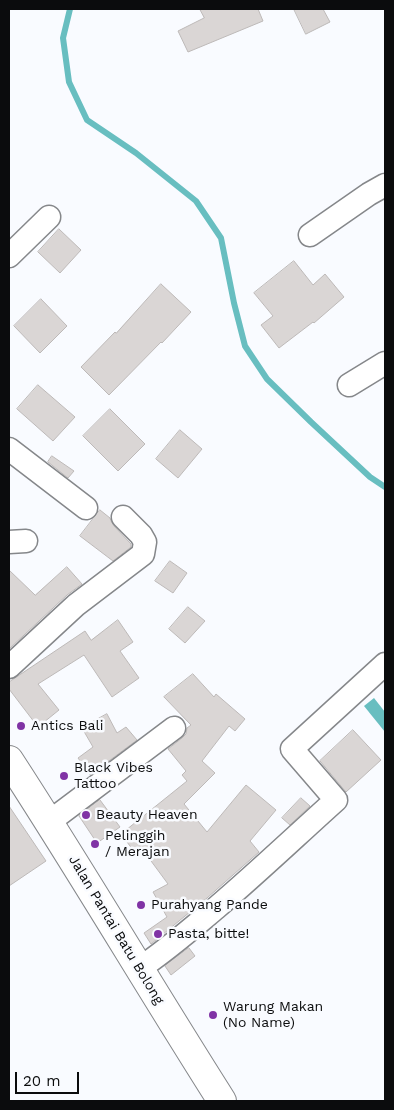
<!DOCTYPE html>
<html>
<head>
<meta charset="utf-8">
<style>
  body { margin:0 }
  #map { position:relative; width:394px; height:1110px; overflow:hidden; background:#f9fbff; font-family:"Work Sans",sans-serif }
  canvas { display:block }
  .frame { position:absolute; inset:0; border:10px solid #0b0c0d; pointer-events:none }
  .scale { position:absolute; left:15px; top:1072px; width:64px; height:22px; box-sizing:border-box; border:2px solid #0b0c0d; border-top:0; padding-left:6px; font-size:15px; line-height:18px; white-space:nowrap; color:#0b0c0d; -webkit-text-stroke:4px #f9fbff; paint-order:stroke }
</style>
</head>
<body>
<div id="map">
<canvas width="394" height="1110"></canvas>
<div class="frame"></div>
<div class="scale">20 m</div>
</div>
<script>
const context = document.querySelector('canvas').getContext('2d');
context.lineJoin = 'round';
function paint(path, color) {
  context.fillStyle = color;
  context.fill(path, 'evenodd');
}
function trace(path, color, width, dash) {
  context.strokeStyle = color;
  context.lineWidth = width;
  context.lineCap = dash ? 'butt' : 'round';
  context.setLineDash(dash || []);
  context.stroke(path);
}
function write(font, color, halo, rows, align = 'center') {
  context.font = font + ' "Work Sans",sans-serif';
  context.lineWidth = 5;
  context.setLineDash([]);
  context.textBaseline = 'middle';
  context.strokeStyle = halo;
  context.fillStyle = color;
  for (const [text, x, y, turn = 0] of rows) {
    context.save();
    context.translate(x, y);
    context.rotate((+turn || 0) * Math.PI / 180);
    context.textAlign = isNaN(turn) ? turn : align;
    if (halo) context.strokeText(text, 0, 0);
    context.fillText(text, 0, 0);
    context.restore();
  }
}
paint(new Path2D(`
  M374 698 385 712V732L364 706Z`), '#68bec0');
trace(new Path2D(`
  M70 9 63 38 69 82 87 120 136 153 196 201 221 238 234 303 245 346 267 379 311 422 370 477 385 487`), '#68bec0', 6);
const building = new Path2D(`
  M200 9H258L263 21 188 52 178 31 204 18Z
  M294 9H323L330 22 306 34Z
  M59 229 81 250 60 273 38 252Z
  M294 261 313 285 325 274 344 297 314 323 313 322 279 348 261 325 273 316 254 293Z
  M161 284 191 312 162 343 161 342 109 395 81 367 115 332 116 333Z
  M41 299 67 326 40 353 14 326Z
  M38 385 75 417 53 441 17 409Z
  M110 409 145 444 118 471 83 436Z
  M180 430 202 449 178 478 156 459Z
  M52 456 74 471 68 478 48 462Z
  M100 510 110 518 111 521 114 526 131 544V547L113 561 80 536Z
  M170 561 187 573 173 593 155 581Z
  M67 567 82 584 67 595 9 649V570L35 595Z
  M188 607 205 621 185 643 169 629Z
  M118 620 133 642 120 651 139 678 112 697 84 655 38 684 59 710 38 727 9 689V682L85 631 91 640Z
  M193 674 214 697 216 694 245 719 235 731 229 726 202 761 215 773 184 804 207 832 246 785 276 810 250 841 259 852 207 898 151 944 144 933 167 917 153 892 168 884 140 846 133 850 121 834 187 781 182 775 186 771 168 749 182 738 186 734 187 728 191 725 164 697Z
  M107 714 117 733 126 727 137 740 90 775 78 758 93 747 82 728Z
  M353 730 381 760 346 792 320 761Z
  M301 798 310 806 290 825 282 818Z
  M100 800 120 827 97 843 79 816Z
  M9 806 46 861 9 886Z
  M189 948 195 956 171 975 165 966Z`);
paint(building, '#dad6d5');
trace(building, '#bdb9b8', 1);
const minor = new Path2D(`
  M310 235 369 194 385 185
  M9 256 49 217
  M349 385 385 363
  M9 449 86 508
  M9 542 26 541
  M9 667 76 605 143 554 145 542 141 535 123 517
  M49 822 174 728
  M140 968C167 950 191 929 216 908 257 873 296 836 336 800L292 749 385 664`);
const tertiary = new Path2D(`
  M9 760C82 872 150 988 222 1101`);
trace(minor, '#85878a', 25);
trace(tertiary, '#85878a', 30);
trace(minor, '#fff', 22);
trace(tertiary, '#fff', 28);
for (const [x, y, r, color] of [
  [21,726,5,"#8033a5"],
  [64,776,5,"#8033a5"],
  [86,815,5,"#8033a5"],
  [95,844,5,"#8033a5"],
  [141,905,5,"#8033a5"],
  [158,934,5,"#8033a5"],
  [213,1015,5,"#8033a5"]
]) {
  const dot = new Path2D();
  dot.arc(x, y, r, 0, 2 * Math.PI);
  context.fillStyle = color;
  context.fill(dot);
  trace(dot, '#f9fbff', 2);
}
write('14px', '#0b0c0d', '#f9fbff', [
  ["Antics Bali",31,726],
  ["Black Vibes",74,768],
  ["Tattoo",74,784],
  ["Beauty Heaven",96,815],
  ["Pelinggih",105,836],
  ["/ Merajan",105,852],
  ["Purahyang Pande",151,905],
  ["Pasta, bitte!",168,934],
  ["Warung Makan",223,1007],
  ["(No Name)",223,1023]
], 'left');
write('14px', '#0b0c0d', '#f9fbff', [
  ["Jalan Pantai Batu Bolong",116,930,59]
]);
</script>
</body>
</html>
